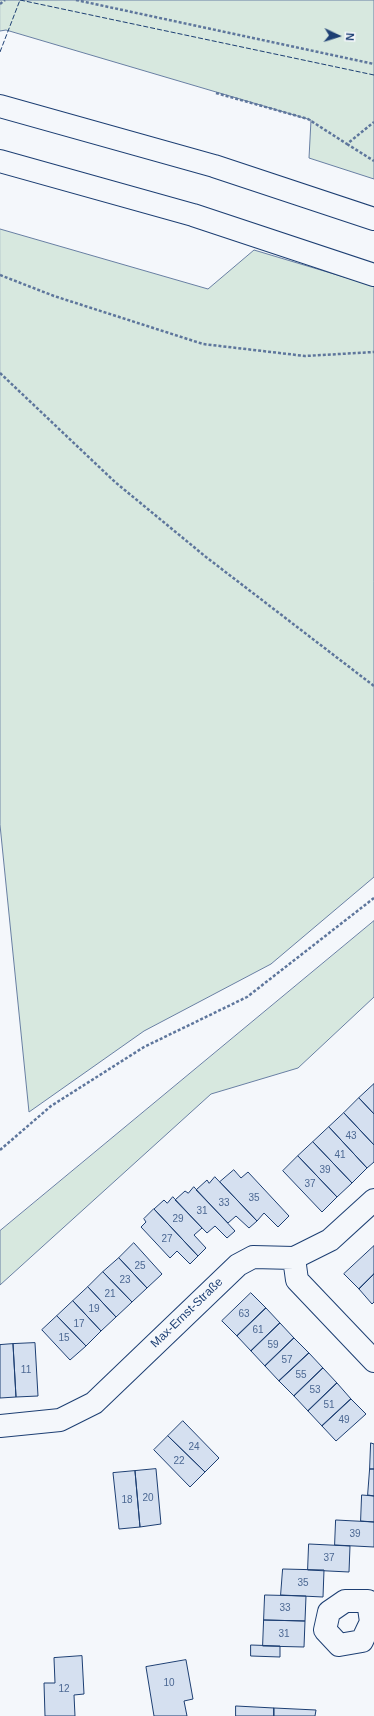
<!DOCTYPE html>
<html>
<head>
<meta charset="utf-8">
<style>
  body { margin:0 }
  #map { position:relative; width:374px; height:1716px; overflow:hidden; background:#f4f7fb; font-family:Arial,sans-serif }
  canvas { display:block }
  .north { position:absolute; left:318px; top:16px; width:40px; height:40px; -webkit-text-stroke:3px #f4f7fb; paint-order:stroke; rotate:94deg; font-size:11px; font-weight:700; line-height:16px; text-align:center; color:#1d3f73 }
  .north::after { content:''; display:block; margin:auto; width:14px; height:18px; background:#1d3f73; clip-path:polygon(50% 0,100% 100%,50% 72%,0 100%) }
</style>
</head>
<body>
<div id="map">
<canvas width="374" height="1716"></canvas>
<div class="north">N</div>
</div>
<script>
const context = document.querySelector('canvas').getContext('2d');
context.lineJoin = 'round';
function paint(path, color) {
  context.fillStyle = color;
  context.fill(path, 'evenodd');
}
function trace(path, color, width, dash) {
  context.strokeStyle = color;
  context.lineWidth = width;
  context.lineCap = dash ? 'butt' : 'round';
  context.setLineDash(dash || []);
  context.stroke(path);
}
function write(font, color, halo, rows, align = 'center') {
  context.font = font + ' Arial,sans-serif';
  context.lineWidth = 3;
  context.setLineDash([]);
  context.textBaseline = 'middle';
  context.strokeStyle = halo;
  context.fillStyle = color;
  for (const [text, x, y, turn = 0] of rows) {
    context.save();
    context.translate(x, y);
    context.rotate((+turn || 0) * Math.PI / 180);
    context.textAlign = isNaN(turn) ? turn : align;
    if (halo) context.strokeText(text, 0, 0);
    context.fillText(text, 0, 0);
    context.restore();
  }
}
const green = new Path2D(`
  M0 0H374V179L309 158 311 120 6 30 0 31Z
  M0 229 208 289 254 250 374 286V877L271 964 144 1031 29 1112 0 825Z
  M374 921V997L298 1068 211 1094 0 1285V1231Z`);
paint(green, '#d7e8df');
trace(green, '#687fa3', 1);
const building = new Path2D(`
  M374 1084V1114L359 1098Z
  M359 1098 374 1114V1145L344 1113Z
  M344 1113 374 1145V1162L367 1168 329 1127Z
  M329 1127 367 1168 352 1183 313 1142Z
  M313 1142 352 1183 337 1197 298 1156Z
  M298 1156 337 1197 322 1212 283 1171Z
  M234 1170 241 1178 248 1172 289 1216 278 1227 264 1213 257 1221 220 1182Z
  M215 1177 257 1221 249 1228 236 1216 228 1223 196 1190 207 1180 209 1183Z
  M194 1187 235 1231 227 1238 215 1226 207 1233 175 1200 185 1191 188 1193Z
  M173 1197 202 1228 194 1235 206 1248 198 1256 154 1209 164 1200 167 1203Z
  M154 1209 198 1256 190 1264 177 1251 170 1258 141 1227 146 1222 144 1219Z
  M134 1243 162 1274 147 1288 119 1258Z
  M374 1246V1274L359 1289 344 1274Z
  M119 1258 147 1288 132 1302 103 1272Z
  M103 1272 132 1302 116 1317 88 1287Z
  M374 1274V1302L372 1304 359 1289Z
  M88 1287 116 1317 101 1331 73 1301Z
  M251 1293 266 1308 237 1336 222 1321Z
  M73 1301 101 1331 86 1346 57 1316Z
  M266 1308 280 1323 251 1351 237 1336Z
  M57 1316 86 1346 70 1360 42 1330Z
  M280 1323 294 1338 265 1366 251 1351Z
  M294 1338 309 1353 279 1381 265 1366Z
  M35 1343 38 1396 16 1397 13 1344Z
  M13 1344 16 1397 0 1398V1345Z
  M309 1353 323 1368 294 1396 279 1381Z
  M323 1368 337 1383 308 1411 294 1396Z
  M337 1383 351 1399 322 1426 308 1411Z
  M351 1399 366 1414 336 1441 322 1426Z
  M183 1421 219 1458 205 1472 168 1436Z
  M168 1436 205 1472 190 1487 154 1450Z
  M371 1443 374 1444V1469H370Z
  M156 1469 161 1524 140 1527 135 1471Z
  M370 1469H374V1496L368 1495Z
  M135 1471 140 1527 119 1529 113 1473Z
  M362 1495 374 1496V1522L361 1521Z
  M336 1520 374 1522V1547L335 1545Z
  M309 1544 350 1546 349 1572 308 1570Z
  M283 1569 324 1570 323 1597 281 1595Z
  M265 1595 306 1596 305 1621 264 1620Z
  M264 1620 305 1621 304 1647 263 1646Z
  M251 1645 280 1646V1657L251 1656Z
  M82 1656 84 1694 74 1695 75 1716H45L44 1683H55L54 1658Z
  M186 1660 193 1699 184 1701 187 1716H154L146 1667Z
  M236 1706 274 1708V1716H236Z
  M274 1708 316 1710 315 1716H274Z`);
paint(building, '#d5e0f0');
trace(building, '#1d3f73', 1);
const minor = new Path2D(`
  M294 1258 297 1280 374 1361
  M0 1426 60 1420 94 1403 238 1265 253 1257 294 1258 330 1240 374 1200
  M345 1601H368L371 1622 362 1641 339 1645 325 1630 329 1612Z`);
const highway = new Path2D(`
  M0 106 214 166 374 219
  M0 161 193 215 374 275`);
trace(minor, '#1d3f73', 24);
trace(highway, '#1d3f73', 24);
trace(new Path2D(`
  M76 0 374 64
  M0 4 5 0
  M216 93 308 119 347 144 374 122
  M347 144 374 161
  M0 275 54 296 203 344 305 356 374 352
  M0 373 115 482 206 557 374 686
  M0 1150 51 1106 144 1047 247 997 374 898`), '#5e769c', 2.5, [3, 2]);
trace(minor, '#f4f7fb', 22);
trace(highway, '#f4f7fb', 22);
trace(new Path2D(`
  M20 0 374 75
  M0 52 20 0`), '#1d3f73', 1, [5, 2]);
write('10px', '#4b6792', null, [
  ["43",351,1136],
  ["41",340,1155],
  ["39",325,1170],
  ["37",310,1184],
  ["35",254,1198],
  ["33",224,1203],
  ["31",202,1211],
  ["29",178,1219],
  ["27",167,1239],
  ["25",140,1266],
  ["23",125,1280],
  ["21",110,1294],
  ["19",94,1309],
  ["63",244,1314],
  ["17",79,1324],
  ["61",258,1330],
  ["15",64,1338],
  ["59",273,1345],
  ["57",287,1360],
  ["11",26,1370],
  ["55",301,1375],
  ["53",315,1390],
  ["51",329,1405],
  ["49",344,1420],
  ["24",194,1447],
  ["22",179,1461],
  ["20",148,1498],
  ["18",127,1500],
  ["39",355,1534],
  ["37",329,1558],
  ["35",303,1583],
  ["33",285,1608],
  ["31",284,1634],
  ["10",169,1683],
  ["12",64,1689]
]);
write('12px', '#1d3f73', '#f4f7fb', [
  ["Max-Ernst-Straße",187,1313,-44]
]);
</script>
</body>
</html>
